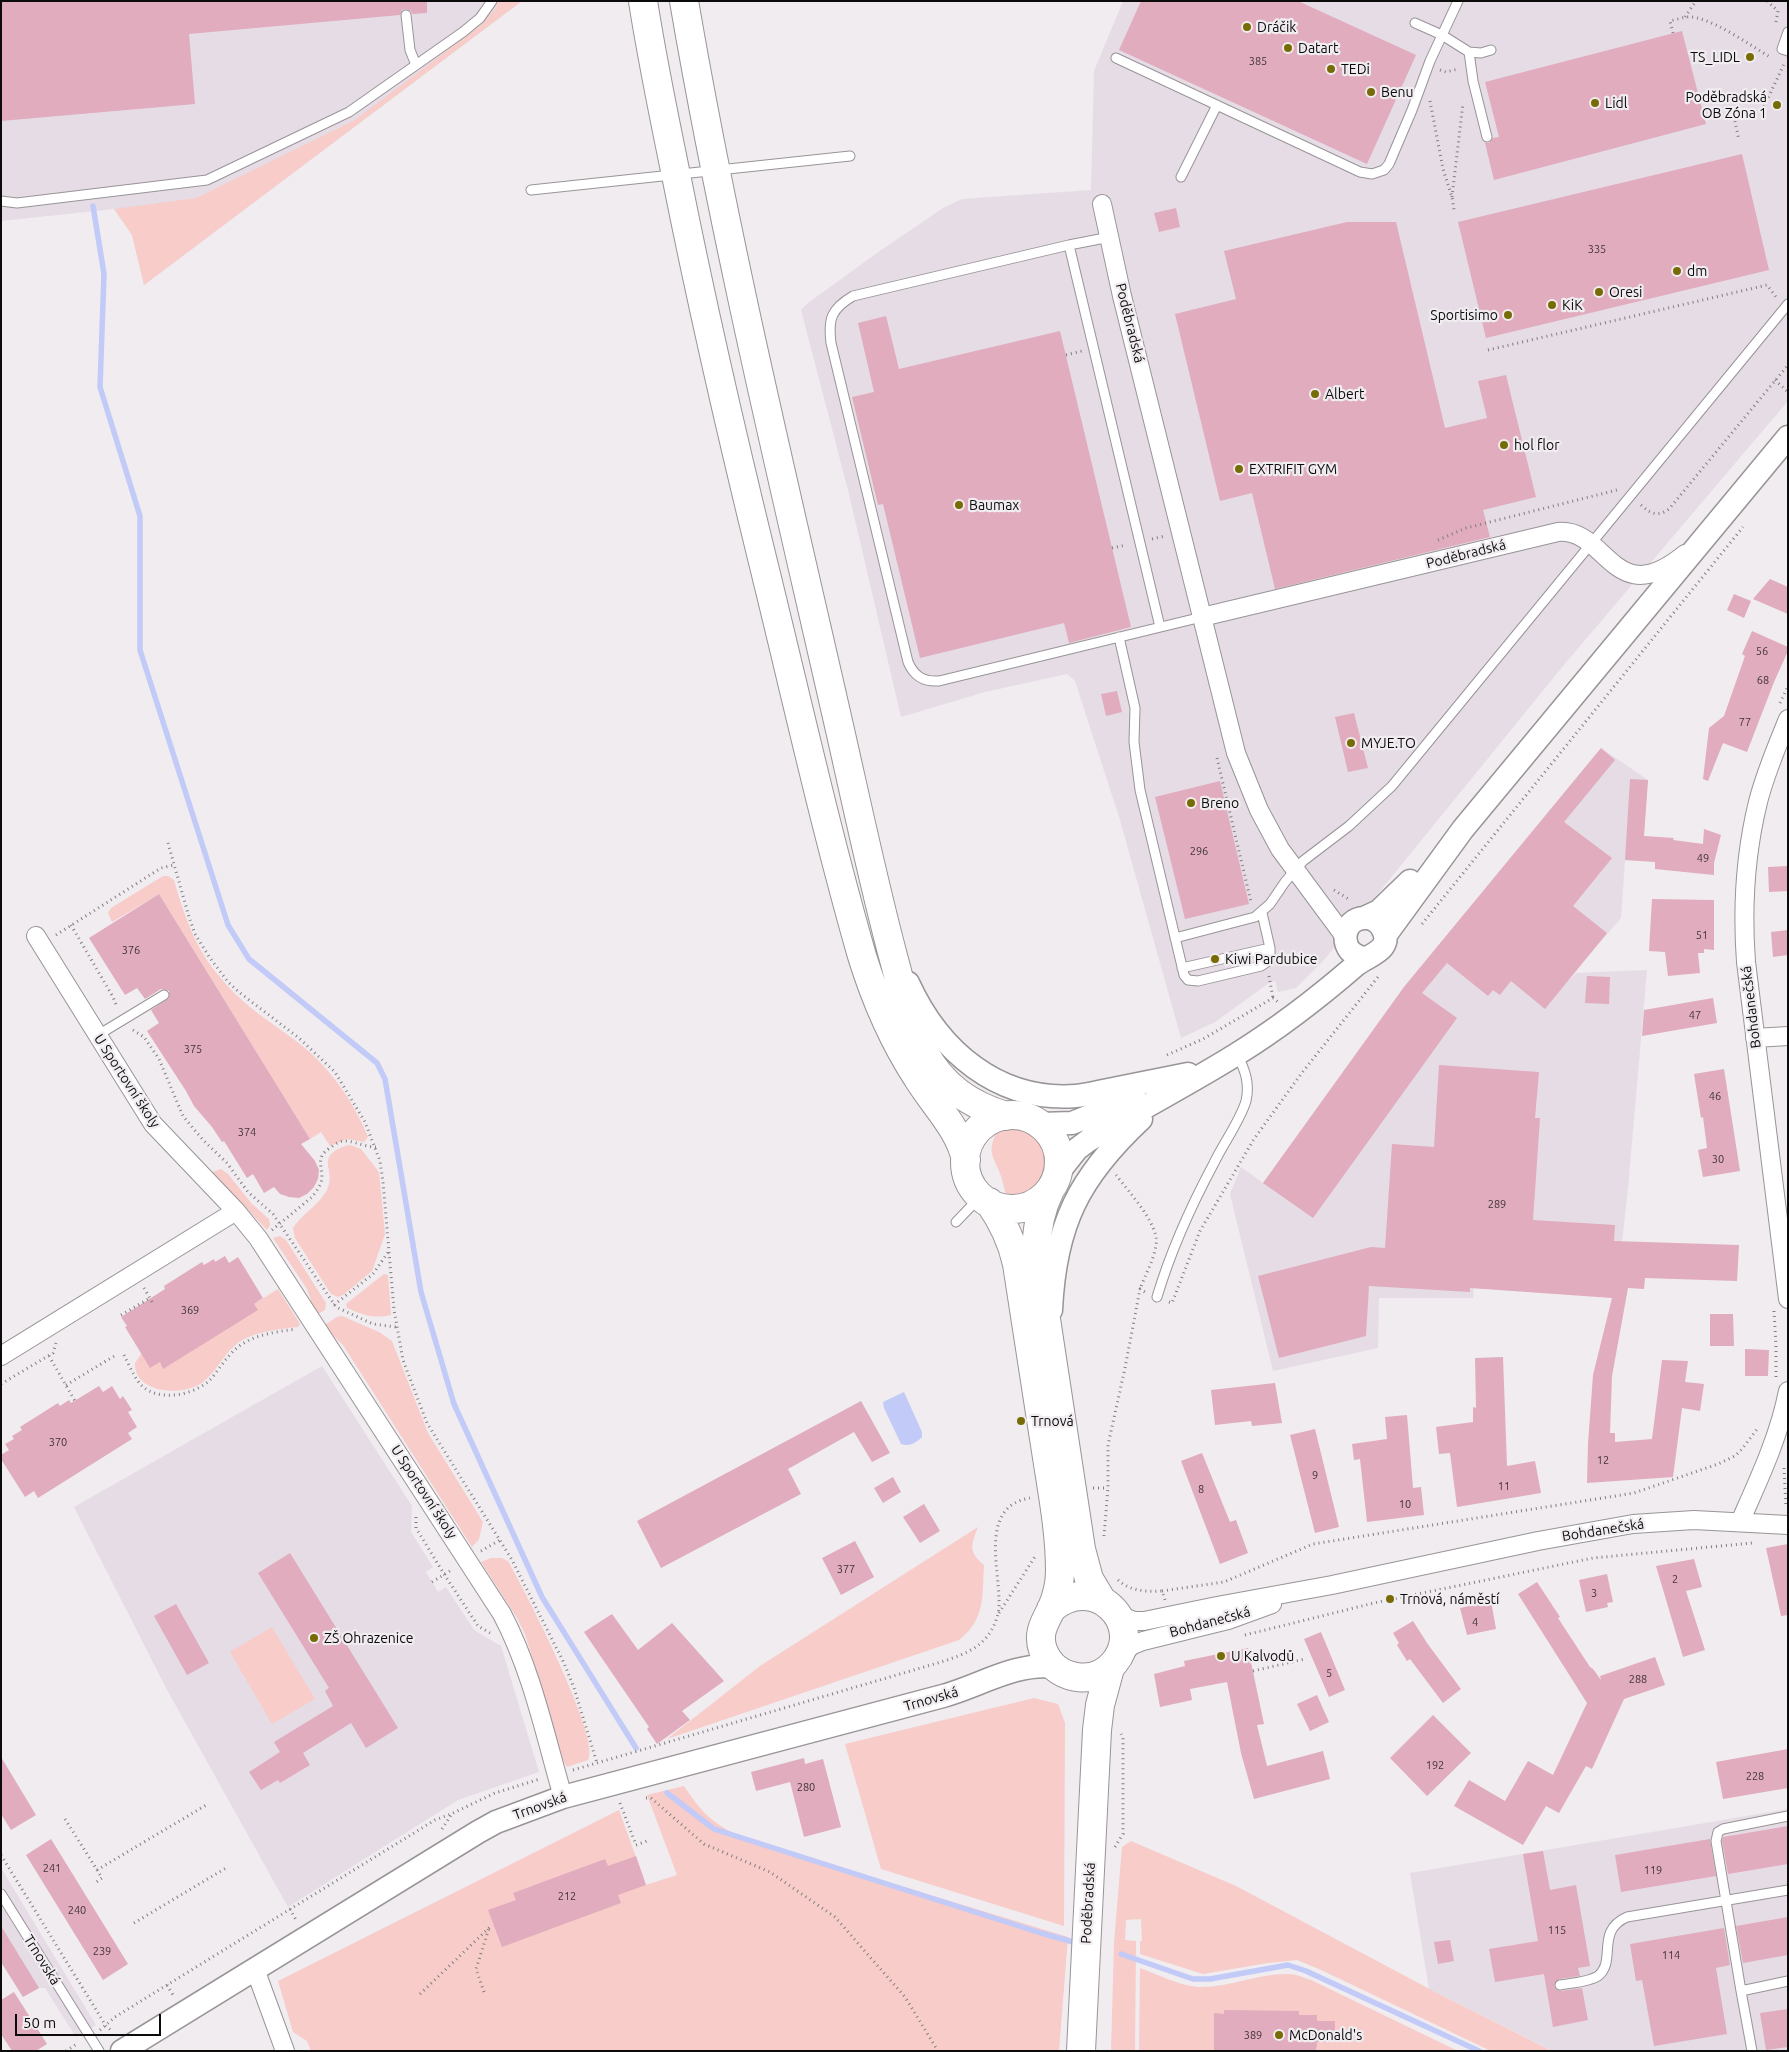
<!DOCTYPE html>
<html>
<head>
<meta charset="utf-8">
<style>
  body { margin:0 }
  #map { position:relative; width:1789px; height:2052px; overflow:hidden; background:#f0ecf0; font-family:Ubuntu,sans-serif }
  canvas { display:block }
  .frame { position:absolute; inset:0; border:2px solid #0c0b0c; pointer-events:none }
  .scale { position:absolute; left:15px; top:2014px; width:146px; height:22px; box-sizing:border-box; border:2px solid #0c0b0c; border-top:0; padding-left:6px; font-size:15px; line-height:18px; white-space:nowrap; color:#0c0b0c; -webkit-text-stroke:4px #f0ecf0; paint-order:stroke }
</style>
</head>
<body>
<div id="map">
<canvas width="1789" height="2052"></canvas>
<div class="frame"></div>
<div class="scale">50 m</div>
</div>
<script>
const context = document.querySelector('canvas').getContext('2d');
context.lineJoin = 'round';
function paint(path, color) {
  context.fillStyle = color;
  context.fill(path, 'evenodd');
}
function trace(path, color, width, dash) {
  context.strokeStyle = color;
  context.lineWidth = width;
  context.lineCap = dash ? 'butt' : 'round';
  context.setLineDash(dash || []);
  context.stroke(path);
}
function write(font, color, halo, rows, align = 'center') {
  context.font = font + ' Ubuntu,sans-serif';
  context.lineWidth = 4.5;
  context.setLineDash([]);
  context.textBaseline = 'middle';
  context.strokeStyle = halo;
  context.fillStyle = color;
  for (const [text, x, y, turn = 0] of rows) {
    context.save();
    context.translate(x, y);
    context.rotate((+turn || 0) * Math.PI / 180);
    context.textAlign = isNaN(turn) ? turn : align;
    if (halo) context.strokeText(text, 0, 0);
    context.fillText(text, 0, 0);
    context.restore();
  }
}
paint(new Path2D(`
  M1 1H522L144 285 132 235 114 209 1 221Z
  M1123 1H1788V401L1563 666 1324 960 1296 988 1278 992 1275 981 1269 983 1215 1022 1181 1038 1120 820 1075 681 1067 674 985 692 901 717 849 494 801 310 808 303 877 253 943 208 962 199 1091 190 1094 71Z
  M1601 748 1648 780 1642 861 1625 860 1621 918 1564 985 1576 973 1647 970 1628 1188 1617 1288 1612 1297 1474 1288 1473 1298H1379L1378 1348 1273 1371 1230 1194 1241 1167 1263 1183 1407 983Z
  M322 1366 412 1506 411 1532 433 1567 426 1572 438 1592 446 1587 474 1630 501 1646 539 1772 458 1800 288 1907 166 1688 74 1507Z
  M1788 1809V2051H1553L1429 1989 1410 1873Z
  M1 1868 96 2025 76 2037 45 1988H39L23 1997 1 1962Z`), '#e6dce5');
paint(new Path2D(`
  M498 1H522L144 285 132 235 114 209 196 198 355 120 481 25 496 8Z
  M163 876H168L174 880C184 915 195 948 219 976 239 1002 266 1019 292 1038 326 1062 352 1098 368 1137L364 1142 347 1139 330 1146 321 1132 310 1139 159 894 112 922 108 913 111 908Z
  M1013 1129C1062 1136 1054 1200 1006 1195 1004 1187 1002 1178 999 1171 992 1154 988 1152 996 1133Z
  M350 1145 361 1149 379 1172 385 1234 372 1271 343 1295 338 1297 331 1294 295 1238 293 1228C302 1214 319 1205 327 1190 333 1177 327 1169 328 1160 330 1151 343 1146 350 1145Z
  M221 1169 228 1174 252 1204 269 1219 270 1225 267 1230 212 1172Z
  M280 1236 286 1240 326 1303 325 1310 316 1315 307 1289 273 1238Z
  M384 1274 388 1275 391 1315C374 1319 363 1315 347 1308L346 1304Z
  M278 1289 300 1324 298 1327C278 1329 257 1331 239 1342 224 1353 217 1371 203 1382 184 1397 134 1394 135 1363L141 1354 160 1362 163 1368 254 1304Z
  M342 1316 379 1332 392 1341 428 1433 483 1522 479 1539 472 1547 343 1345 323 1326 337 1317Z
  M978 1527C971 1545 968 1552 984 1565 982 1595 986 1619 959 1640L667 1739 760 1666Z
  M491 1558H502L508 1561C523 1587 602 1740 588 1760L567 1767 564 1763 525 1634 517 1618 481 1562Z
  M272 1627 315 1699 272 1724 230 1652Z
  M1034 1698 1058 1704 1065 1723 1064 1926 881 1869 845 1744Z
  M684 1786C703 1814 710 1821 740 1837L1068 1937 1059 2051H311L307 2041 293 2032 278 1981 619 1810 646 1885 677 1875 647 1795Z
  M1131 1841 1236 1886 1439 1994 1552 2051H1491L1319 1969 1297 1960 1268 1963 1203 1974 1140 1954V1941H1142L1141 1919 1126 1920 1125 1940 1136 1941 1135 2051H1111L1114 1943 1122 1847Z
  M1140 1968C1159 1975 1178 1985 1198 1987 1229 1988 1258 1973 1289 1974 1296 1974 1304 1978 1311 1980L1458 2051H1139Z`), '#f7ccc9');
paint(new Path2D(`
  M904 1392 922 1432V1437C916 1443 909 1447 901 1444L884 1408 883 1402Z`), '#c2caf8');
trace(new Path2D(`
  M93 206 104 274 100 387 140 516V650L228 925 249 959 377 1063 385 1079 421 1292 454 1404 542 1597 636 1748
  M667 1793 714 1829 1041 1933 1073 1942
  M1121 1954 1193 1979H1210L1288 1965 1306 1971 1479 2051`), '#c2caf8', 5.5);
paint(new Path2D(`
  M1 1H427V13L412 14 411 11 406 9 402 10 400 15 189 34 195 104 1 121Z
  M1141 1H1298L1416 55 1367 164 1119 50Z
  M1682 31 1706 124 1494 180 1485 143H1489L1493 138 1499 137 1485 82Z
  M1742 154 1769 270 1486 338 1458 222Z
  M1176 208 1180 227 1159 232 1154 213Z
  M1347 222H1396L1445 428 1487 418 1478 381 1506 375 1536 497 1483 510 1490 537 1275 589 1252 493 1220 501 1175 314 1236 299 1224 251Z
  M886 316 899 369 1060 331 1131 627 1069 643 1064 623 920 658 883 504 878 505 852 397 874 392 858 323Z
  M1770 579 1788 587V614L1753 599Z
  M1734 594 1751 601 1744 618 1727 610Z
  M1752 631 1788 647V651L1774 682 1747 752 1723 743 1708 781 1703 779 1709 728 1724 716 1745 656 1742 654Z
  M1117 691 1122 712 1106 716 1101 694Z
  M1354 713 1368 768 1348 772 1335 717Z
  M1601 748 1615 760 1564 822 1612 858 1573 906 1607 933 1545 1009 1511 981 1500 995 1493 990 1488 996 1447 963 1422 993 1457 1018 1313 1218 1263 1183 1404 987Z
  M1630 779 1648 780 1644 836 1674 838 1673 840 1703 844 1704 829 1721 835 1714 863V875L1655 869V862L1625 860Z
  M1220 781 1249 904 1185 919 1155 797Z
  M1788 866V891L1769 892 1768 867Z
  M159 894 310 1139 301 1144 315 1161 319 1170 318 1179 314 1187 307 1194 299 1198 289 1197 280 1194 274 1187 264 1193 253 1174 247 1178 224 1141 222 1142 212 1127 194 1106 186 1091 147 1031 159 1023 151 1010 169 998V991L161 989 145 999 137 988 125 995 89 938Z
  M1652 899 1714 900V950L1704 949V953H1698L1700 973 1668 976 1665 952 1649 951Z
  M1788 930V955L1773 957 1771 932Z
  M1587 976 1610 977 1609 1004 1585 1003Z
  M1713 998 1717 1023 1642 1036 1644 1010Z
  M1439 1065 1539 1072 1535 1118H1540L1533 1220 1615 1225 1614 1241 1739 1245 1737 1281 1645 1278 1644 1289 1628 1288 1612 1376 1610 1433H1615V1442L1652 1439 1662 1360 1688 1361 1685 1382 1704 1384 1700 1411 1682 1408 1673 1477 1587 1483 1588 1444 1593 1375 1612 1298 1470 1288V1292L1369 1286 1366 1336 1279 1358 1258 1276 1371 1247 1385 1248 1392 1144 1434 1147Z
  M1724 1069 1740 1171 1703 1177 1698 1150 1707 1148 1703 1117 1701 1118 1694 1074Z
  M225 1256 229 1263 238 1257 263 1298 254 1304 258 1310 163 1369 160 1362 150 1368 125 1327 127 1326 121 1317 165 1289 164 1286 202 1262 204 1265 214 1259 215 1262Z
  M1710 1314H1733L1734 1346H1710Z
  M1745 1349 1769 1350 1768 1376H1745Z
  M1503 1357 1507 1466 1535 1461 1541 1493 1457 1507 1450 1453 1439 1454 1436 1427 1473 1422V1407L1476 1408 1475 1358Z
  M1275 1383 1282 1423 1252 1426 1251 1421 1215 1425 1211 1390Z
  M99 1386 103 1392 112 1386 120 1399 123 1396 132 1410 128 1412 137 1427 128 1433 132 1439 38 1498 34 1491 25 1497 1 1459V1455L9 1450 5 1444 14 1439 12 1436 22 1430 20 1427 58 1403 60 1406 69 1400 71 1403Z
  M861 1401 890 1453 872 1462 854 1432 788 1469 801 1494 661 1568 637 1521Z
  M1407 1415 1413 1488 1421 1487 1424 1515 1367 1522 1360 1459 1354 1460 1352 1444 1387 1439 1385 1417Z
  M1315 1429 1339 1527 1315 1533 1290 1435Z
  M1202 1453 1230 1522 1236 1520 1248 1553 1220 1564 1181 1461Z
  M893 1477 901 1492 883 1503 874 1488Z
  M924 1504 940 1531 920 1543 903 1517Z
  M855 1541 874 1577 841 1595 822 1558Z
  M1788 1544V1615L1781 1616 1766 1548Z
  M290 1553 398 1728 366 1748 351 1723 303 1753 310 1765 280 1783 278 1780 261 1790 249 1772 280 1752 274 1742 333 1706 325 1691 329 1688 258 1573Z
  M1694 1559 1702 1587 1686 1591 1705 1650 1683 1657 1656 1566Z
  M1607 1574 1613 1602 1607 1603 1608 1607 1586 1612 1579 1580Z
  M1537 1582 1560 1617 1558 1618 1590 1667 1593 1669 1601 1680 1600 1676 1655 1657 1665 1685 1624 1699 1592 1769 1586 1766 1559 1813 1546 1806 1523 1845 1454 1806 1469 1780 1505 1801 1528 1761 1553 1775 1587 1703 1518 1594Z
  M1491 1601 1496 1629 1467 1635 1460 1608Z
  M176 1604 209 1663 187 1675 154 1616Z
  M612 1614 638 1650 672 1623 724 1681 682 1711 690 1720 657 1744 647 1729 649 1727 584 1632Z
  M1413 1621 1427 1643 1461 1689 1443 1703 1410 1659 1407 1661 1397 1645 1399 1643 1393 1633Z
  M1321 1632 1345 1690 1329 1697 1304 1639Z
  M1248 1648 1264 1724 1257 1725 1267 1766 1323 1751 1330 1779 1254 1799 1241 1753 1227 1682 1190 1689 1192 1700 1160 1707 1154 1674 1185 1666 1184 1661Z
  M1317 1695 1329 1722 1310 1731 1297 1704Z
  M1433 1715 1471 1753 1427 1796 1390 1758Z
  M1788 1749V1788L1723 1799 1716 1762Z
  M1 1757 36 1815 11 1830 1 1814Z
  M804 1758 805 1764 823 1759 841 1827 804 1837 790 1782 756 1791 751 1772Z
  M1788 1826V1864L1728 1874 1722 1841 1723 1837Z
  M51 1839 128 1964 103 1980 26 1855Z
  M1710 1839 1716 1876 1621 1892 1615 1855Z
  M1543 1851 1550 1890 1576 1885 1590 1966 1578 1968 1580 1976 1559 1979 1554 1986 1556 1989 1561 1991 1582 1988 1588 2020 1553 2027 1544 1974 1495 1982 1489 1949 1538 1941 1523 1854Z
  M636 1856 646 1885 618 1895 621 1903 502 1947 488 1910 516 1900 513 1893 605 1859 608 1866Z
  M1788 1917V1955L1743 1963 1736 1926Z
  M1 1926 39 1988 23 1997 1 1962Z
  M1724 1928 1730 1965 1716 1968 1727 2034 1654 2046 1642 1980 1636 1981 1630 1944Z
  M1450 1940 1454 1961 1438 1964 1434 1942Z
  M14 1992 47 2044 36 2051H12L1 2034V2000Z
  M1788 2009V2047L1766 2050 1760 2013Z
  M1224 2010 1299 2011V2015H1317V2021H1335V2042H1317L1316 2051H1214V2013L1224 2014Z`), '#e0acbe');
const service = new Path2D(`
  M406 15 410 50 416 65
  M1415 23 1442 35 1469 52 1481 53 1491 50
  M1788 32 1782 49 1788 51
  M1469 52 1473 81 1487 137
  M1116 58 1360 172 1372 174 1384 170 1389 164 1412 110 1430 61 1458 1
  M1181 177 1217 105
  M531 190 850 156
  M1 201 17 203 207 180 349 112 463 32 480 18 492 1
  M1110 237 1069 245 853 296C831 309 828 319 831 343L908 662C914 676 923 682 939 681L1202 617
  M1069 245 1160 627
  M1119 637 1135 708 1134 742 1140 790 1184 975 1188 980 1198 981 1261 966 1270 960V948
  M1175 938 1255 917 1270 904 1285 882 1303 861 1349 826 1392 786 1788 304
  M1182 968 1270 948 1262 913
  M98 1035 164 995
  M956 1222 981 1196
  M1157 1297C1171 1250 1191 1206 1214 1163 1223 1144 1240 1121 1246 1101 1250 1083 1245 1070 1237 1054
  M1788 1816 1723 1829 1718 1832 1716 1841 1741 1991 1788 1981
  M1 1894 99 2051
  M1560 1985C1571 1983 1589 1982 1598 1976 1617 1961 1595 1931 1627 1917L1788 1890
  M1741 1991 1752 2051`);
const minor = new Path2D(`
  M1102 204 1122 296 1236 753 1259 810 1280 849 1345 937
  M1202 617 1558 532C1608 528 1613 613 1685 554
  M1788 719C1777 746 1765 774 1758 802 1745 855 1742 908 1746 962L1788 1299
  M36 936 153 1124 236 1211 258 1238 502 1614C532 1671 545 1735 563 1797
  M1755 1038 1788 1036
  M1 1356 236 1211
  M1740 1522C1759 1479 1779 1437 1788 1391
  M1117 1614 1134 1621H1144L1217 1606 1332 1585 1538 1541 1633 1524 1694 1520 1788 1525
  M1119 1655 1133 1645 1143 1641 1228 1620 1272 1604
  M255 1969 285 2051`);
const tertiary = new Path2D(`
  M1364 918 1379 911 1410 881
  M1385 936 1463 829 1788 437
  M908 983C939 1051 998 1102 1076 1096 1088 1095 1101 1091 1113 1089 1138 1084 1163 1079 1188 1074
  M1040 1124 1072 1123 1135 1098
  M1058 1173 1077 1149 1089 1140C1138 1110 1189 1084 1237 1054 1279 1028 1319 997 1356 965 1368 955 1395 950 1382 928 1379 922 1373 919 1367 918 1340 916 1337 956 1366 958
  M1051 1310C1055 1224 1079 1177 1141 1119
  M122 2051 478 1832 496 1822 563 1797C690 1763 816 1730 943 1696 980 1686 1015 1662 1055 1667`);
const primary = new Path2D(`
  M643 1C652 59 664 117 676 175 702 306 732 436 764 566 796 696 825 827 862 956 875 998 893 1040 917 1077 934 1105 959 1128 966 1160
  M684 1C726 246 785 488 840 730 857 805 873 881 893 956 902 988 908 1023 924 1052 942 1086 970 1105 1006 1116
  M965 1162a47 47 0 1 1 94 0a47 47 0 1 1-94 0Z
  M1050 1190C1039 1213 1035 1234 1037 1260L1081 1549 1089 1579 1101 1599
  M989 1202C1003 1222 1012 1241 1017 1264 1027 1327 1036 1389 1046 1451 1052 1491 1060 1531 1060 1571 1060 1584 1057 1596 1052 1608 1045 1622 1037 1633 1043 1650 1054 1680 1094 1687 1114 1663 1146 1625 1095 1571 1051 1609
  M1081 2051 1097 1730 1100 1705 1110 1668`);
trace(service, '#989497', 11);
trace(minor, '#989497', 20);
trace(tertiary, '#989497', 25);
trace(primary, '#989497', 30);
trace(new Path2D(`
  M1767 1 1778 11 1776 22 1779 23
  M1685 17 1696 1
  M1673 33 1670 21C1679 19 1688 15 1697 18 1719 23 1750 45 1770 57
  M1440 70 1446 72 1458 69
  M1430 101 1443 169 1452 197 1454 210
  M1762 111 1784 64
  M1729 114 1734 117 1739 140
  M1452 197 1463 103
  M1488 350 1767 285 1776 297
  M1066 355 1082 351
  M1775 380 1788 392
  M1641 505C1651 514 1658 517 1669 509L1788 365
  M1152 539 1165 536
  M1438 540 1466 528 1617 490
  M1112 548 1126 545
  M1780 703 1788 686
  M1217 758 1251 902
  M168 843 189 917 195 934 210 958 228 982 240 993 299 1038 335 1072 365 1122 380 1161 383 1182 394 1310 403 1360 427 1423 512 1560 564 1663 574 1688 597 1763
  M1334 890 1350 900
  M1422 924 1743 527
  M71 925 113 997 117 1007
  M56 935 161 868 174 865
  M1269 976 1273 998
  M133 1030 144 1037 159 1059 183 1116 203 1140 227 1163 248 1192 273 1214 336 1307 373 1324 396 1327
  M1167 1055 1203 1039 1273 998 1278 1002
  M1116 1175C1128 1191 1160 1225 1156 1245 1154 1260 1145 1275 1140 1289
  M272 1230 312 1197C315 1193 319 1188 321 1183 325 1167 313 1159 330 1148 334 1145 339 1141 344 1141 355 1141 364 1147 376 1147
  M144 1288 152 1302
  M1169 1302 1172 1303 1200 1231 1254 1139 1301 1074 1378 977
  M334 1305 373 1274 389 1251
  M1774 1311 1776 1345V1378
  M121 1315 150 1298
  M124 1355C129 1365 134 1377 141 1385 159 1403 195 1395 211 1379 220 1368 227 1356 238 1347 255 1334 276 1332 296 1329
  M49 1356 75 1401
  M1 1384 53 1353 56 1343
  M66 1385 116 1355
  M1784 1468 1786 1507
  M1093 1488H1108
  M416 1517V1528L444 1574 478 1626 490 1633
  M1104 1536 1108 1488V1445L1125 1368 1140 1289 1145 1292
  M481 1551 500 1540
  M1118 1580C1130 1591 1146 1592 1162 1591L1165 1600
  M432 1582 453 1569
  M1162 1591 1224 1582 1313 1544 1634 1493 1718 1464 1735 1456 1742 1449 1758 1428
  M999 1613 1036 1555
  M1245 1635 1374 1603 1593 1558 1752 1543
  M1253 1671 1305 1659
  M573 1770 941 1662C956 1657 973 1652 985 1639 994 1629 1000 1614 999 1600 999 1567 980 1506 1030 1498
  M646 1798H651L704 1844 770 1872 835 1917 905 1997 938 2051
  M620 1803 636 1845 650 1840
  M65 1819 102 1878 95 1883
  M442 1829 451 1815
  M1115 1847 1123 1834V1738L1121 1734
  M1 1855 106 2026 113 2032
  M97 1870 208 1804
  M290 1909 296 1920
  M134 1923 226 1868
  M167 1985 173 1995
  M484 1992 476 1969 489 1928
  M420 1994 490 1927
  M100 2030 115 2017 435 1820 451 1814 495 1793 540 1779
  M66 2051 78 2043`), '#817e81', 3, [1, 4]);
trace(service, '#fff', 9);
trace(minor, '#fff', 18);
trace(tertiary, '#fff', 22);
trace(primary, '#fff', 28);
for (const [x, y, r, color] of [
  [1247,27,5,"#776b05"],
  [1288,48,5,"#776b05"],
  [1750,57,5,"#776b05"],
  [1331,69,5,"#776b05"],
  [1371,92,5,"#776b05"],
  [1595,103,5,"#776b05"],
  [1777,105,5,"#776b05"],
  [1677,271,5,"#776b05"],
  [1599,292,5,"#776b05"],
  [1552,305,5,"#776b05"],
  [1508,315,5,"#776b05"],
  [1315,394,5,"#776b05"],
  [1504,445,5,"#776b05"],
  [1239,469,5,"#776b05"],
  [959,505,5,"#776b05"],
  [1351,743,5,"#776b05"],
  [1191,803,5,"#776b05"],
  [1215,959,5,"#776b05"],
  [1021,1421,5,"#776b05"],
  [1390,1599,5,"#776b05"],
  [314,1638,5,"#776b05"],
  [1221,1656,5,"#776b05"],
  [1279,2035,5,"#776b05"]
]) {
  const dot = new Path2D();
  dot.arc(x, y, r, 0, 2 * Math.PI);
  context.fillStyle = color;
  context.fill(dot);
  trace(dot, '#f0ecf0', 2);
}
write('11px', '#413338', null, [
  ["385",1258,61],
  ["335",1597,249],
  ["56",1762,651],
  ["68",1763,680],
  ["77",1745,722],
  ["296",1199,851],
  ["49",1703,858],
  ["51",1702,935],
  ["376",131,950],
  ["47",1695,1015],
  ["375",193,1049],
  ["46",1715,1096],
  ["374",247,1132],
  ["30",1718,1159],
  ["289",1497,1204],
  ["369",190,1310],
  ["370",58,1442],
  ["12",1603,1460],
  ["9",1315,1475],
  ["11",1504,1486],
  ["8",1201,1489],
  ["10",1405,1504],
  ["377",846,1569],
  ["2",1675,1579],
  ["3",1594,1593],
  ["4",1475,1622],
  ["5",1329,1673],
  ["288",1638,1679],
  ["192",1435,1765],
  ["228",1755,1776],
  ["280",806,1787],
  ["241",52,1868],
  ["119",1653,1870],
  ["212",567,1896],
  ["240",77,1910],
  ["115",1557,1930],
  ["239",102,1951],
  ["114",1671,1955],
  ["389",1253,2035]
]);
write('14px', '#0c0b0c', '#f0ecf0', [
  ["Dráčik",1257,27],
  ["Datart",1298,48],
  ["TS_LIDL",1740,57,"right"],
  ["TEDi",1341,69],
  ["Benu",1381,92],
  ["Poděbradská",1767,97,"right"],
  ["OB Zóna 1",1767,113,"right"],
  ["Lidl",1605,103],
  ["dm",1687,271],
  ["Oresi",1609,292],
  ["KiK",1562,305],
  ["Sportisimo",1498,315,"right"],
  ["Albert",1325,394],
  ["hol flor",1514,445],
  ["EXTRIFIT GYM",1249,469],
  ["Baumax",969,505],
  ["MYJE.TO",1361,743],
  ["Breno",1201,803],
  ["Kiwi Pardubice",1225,959],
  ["Trnová",1031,1421],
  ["Trnová, náměstí",1400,1599],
  ["ZŠ Ohrazenice",324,1638],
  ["U Kalvodů",1231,1656],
  ["McDonald's",1289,2035]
], 'left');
write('14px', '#0c0b0c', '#f0ecf0', [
  ["Poděbradská",1130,323,76],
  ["Poděbradská",1466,554,-14],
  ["Bohdanečská",1751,1007,-97],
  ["U Sportovní školy",127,1081,57],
  ["U Sportovní školy",424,1492,57],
  ["Bohdanečská",1603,1530,-9],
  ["Bohdanečská",1210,1622,-15],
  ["Trnovská",931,1699,-16],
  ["Trnovská",540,1806,-20],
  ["Poděbradská",1088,1903,-87],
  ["Trnovská",42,1960,58]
]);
</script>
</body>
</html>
